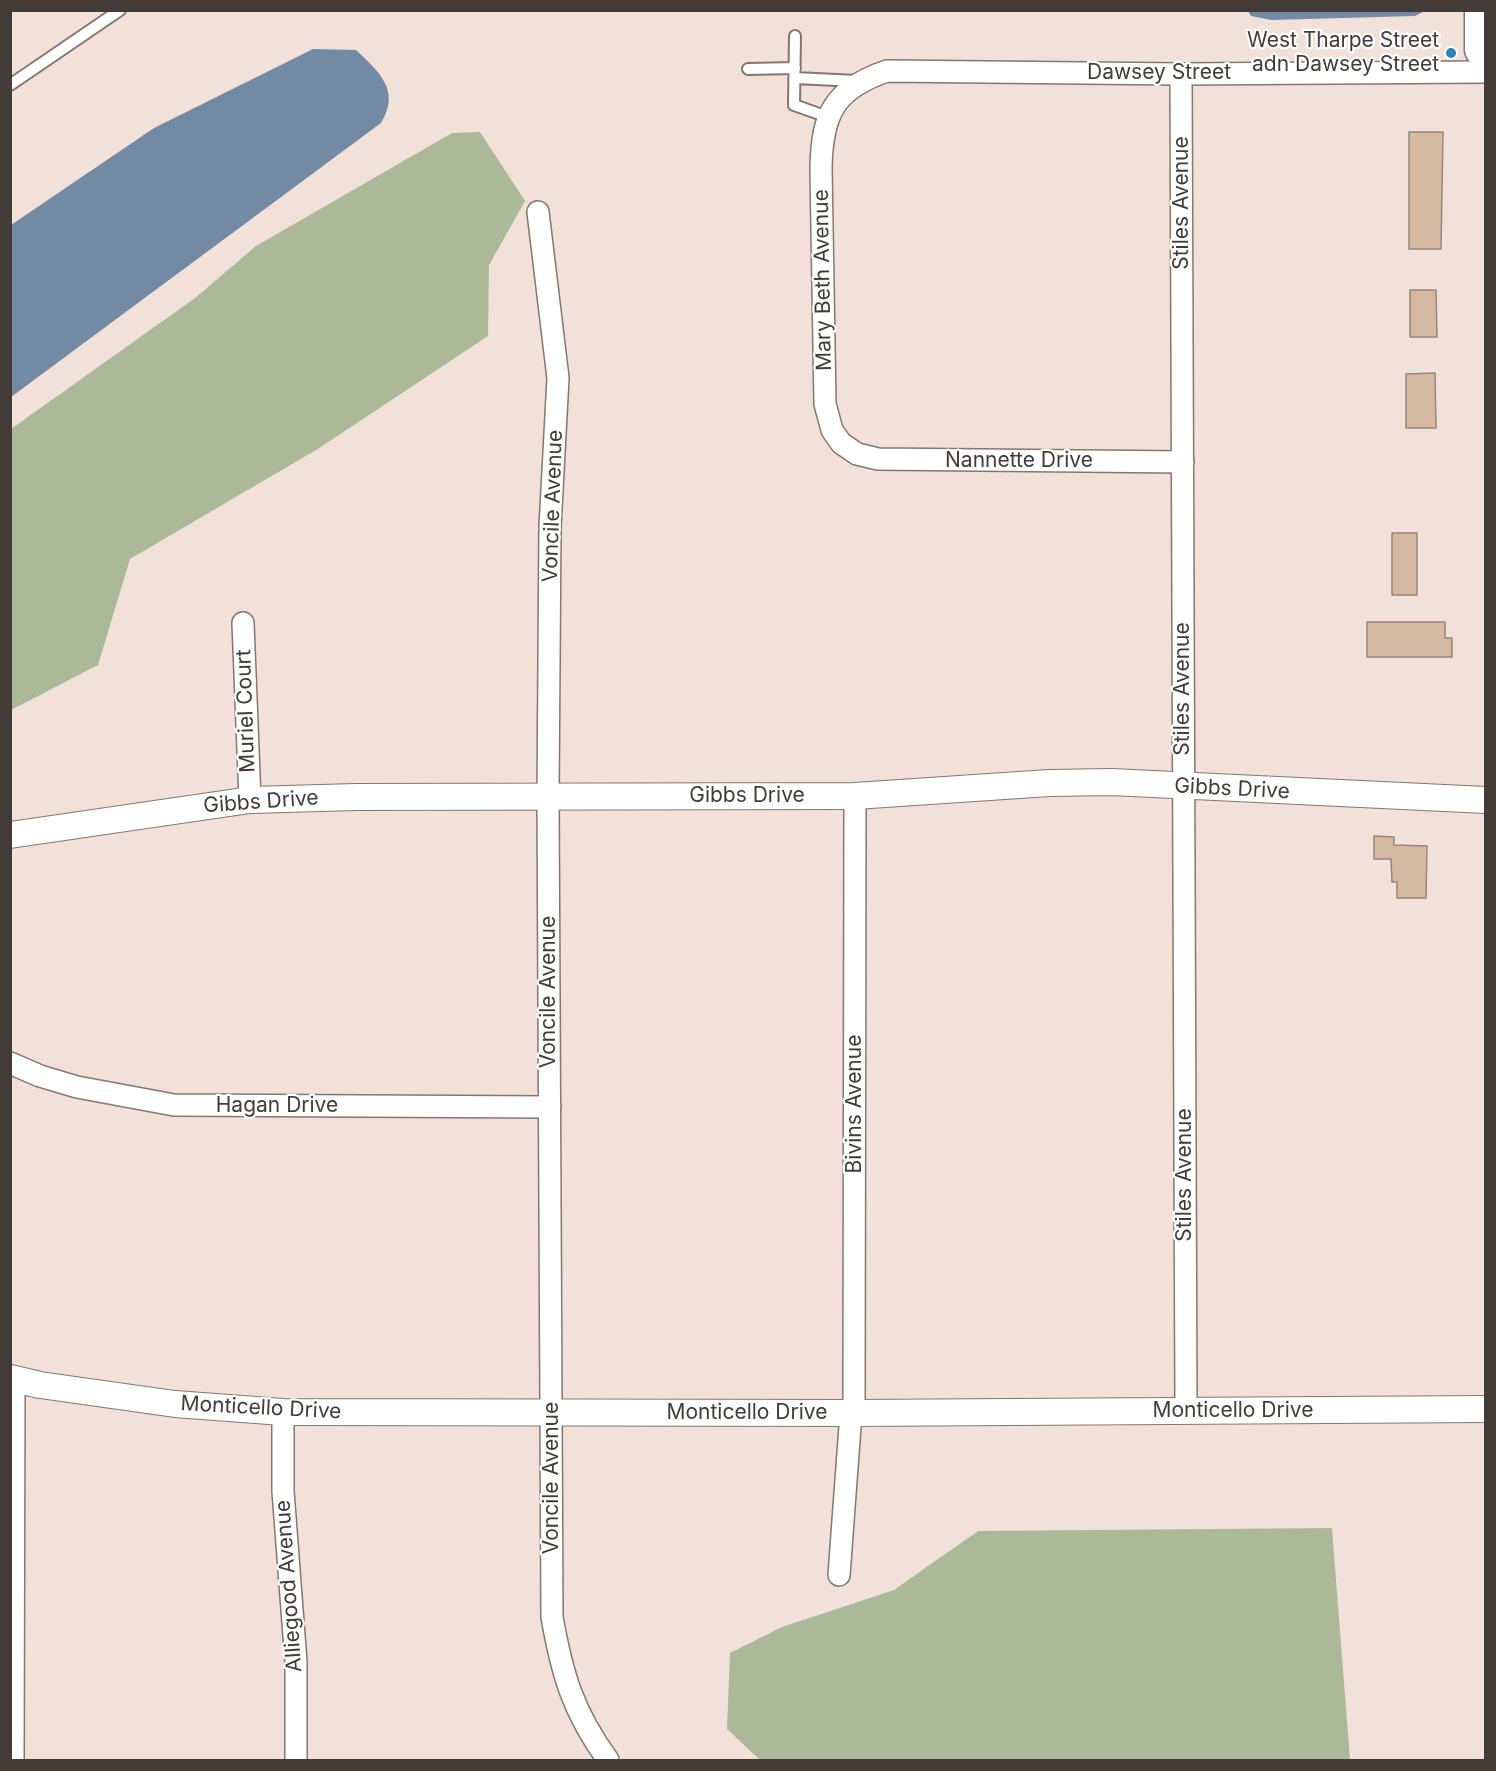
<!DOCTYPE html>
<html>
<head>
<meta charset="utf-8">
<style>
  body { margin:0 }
  #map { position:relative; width:1496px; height:1771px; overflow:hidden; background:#f2e1d9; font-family:Inter,sans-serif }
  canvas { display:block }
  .frame { position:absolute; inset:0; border:12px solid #423b38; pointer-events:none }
</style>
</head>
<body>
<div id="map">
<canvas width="1496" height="1771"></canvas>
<div class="frame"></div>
</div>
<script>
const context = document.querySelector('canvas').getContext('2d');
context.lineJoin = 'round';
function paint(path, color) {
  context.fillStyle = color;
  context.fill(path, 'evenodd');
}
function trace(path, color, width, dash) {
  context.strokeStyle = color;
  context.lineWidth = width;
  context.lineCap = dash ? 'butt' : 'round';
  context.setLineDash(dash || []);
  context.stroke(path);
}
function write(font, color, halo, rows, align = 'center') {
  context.font = font + ' Inter,sans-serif';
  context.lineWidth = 4.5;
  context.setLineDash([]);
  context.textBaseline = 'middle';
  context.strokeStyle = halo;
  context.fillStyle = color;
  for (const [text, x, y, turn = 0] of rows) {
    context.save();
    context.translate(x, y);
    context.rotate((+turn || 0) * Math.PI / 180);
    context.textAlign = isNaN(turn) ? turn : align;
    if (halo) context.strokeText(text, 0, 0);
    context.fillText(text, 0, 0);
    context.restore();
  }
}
paint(new Path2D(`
  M480 132 525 201 489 265 488 336 316 450 130 559 98 665 11 710V429L195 298 256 246 452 133Z
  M1332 1528 1350 1760H760L727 1729 730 1653 782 1627 894 1590 978 1531Z`), '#abb999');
paint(new Path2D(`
  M1248 11H1425L1415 16 1271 20 1251 16Z
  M313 49 356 50C379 72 401 90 381 123L11 397V225L154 128Z`), '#738aa4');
const building = new Path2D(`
  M1409 132H1443L1441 249H1409Z
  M1410 290H1436L1437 337H1410Z
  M1435 373 1436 428H1406V374Z
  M1392 533H1417V595H1392Z
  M1367 622H1445V638H1452V657H1367Z
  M1374 836 1394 837V845L1427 846 1426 898H1397V882H1392L1391 859H1374Z`);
paint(building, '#d6b9a1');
trace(building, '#94877d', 1.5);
const service = new Path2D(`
  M795 36 794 105 828 117
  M748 69 795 68
  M795 78 857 81
  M10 85 120 10`);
const minor = new Path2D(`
  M1181 74 1186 1411
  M538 212 558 378 550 527 548 796 552 1617C562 1674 573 1712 608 1760
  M1183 462 878 459 857 454 841 443 832 430 825 404 821 168C822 114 834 89 887 71L1181 74 1486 72
  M243 623 250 800
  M10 1063 40 1076 77 1087 174 1105 550 1107
  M283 1412V1491L296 1662V1760
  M854 1413 855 796
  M839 1575 851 1413
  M13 1760 14 1379`);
const tertiary = new Path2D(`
  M10 835 250 800 356 797 855 796 1049 783 1111 782 1486 800
  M10 1378 40 1385 175 1404 283 1412 854 1413 1486 1409`);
const secondary = new Path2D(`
  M1480 10V50L1486 58`);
trace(service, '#85766f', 14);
trace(minor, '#85766f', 24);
trace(tertiary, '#85766f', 28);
trace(secondary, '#85766f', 33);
trace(service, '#fff', 10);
trace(minor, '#fff', 21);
trace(tertiary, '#fff', 26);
trace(secondary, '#fff', 30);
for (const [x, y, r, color] of [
  [1451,53,6,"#2c85b3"]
]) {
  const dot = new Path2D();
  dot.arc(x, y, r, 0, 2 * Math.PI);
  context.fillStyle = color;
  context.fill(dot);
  trace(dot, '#fff', 2);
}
write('21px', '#423b38', '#fff', [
  ["West Tharpe Street",1439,41],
  ["adn Dawsey Street",1439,65]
], 'right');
write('21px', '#423b38', '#fff', [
  ["Dawsey Street",1159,73],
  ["Stiles Avenue",1182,203,-90],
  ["Mary Beth Avenue",823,280,-91],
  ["Nannette Drive",1019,461],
  ["Voncile Avenue",553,506,-88],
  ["Stiles Avenue",1183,689,-90],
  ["Muriel Court",246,711,-92],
  ["Gibbs Drive",1232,789,3],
  ["Gibbs Drive",747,796],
  ["Gibbs Drive",261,802,-4],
  ["Voncile Avenue",549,992,-90],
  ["Bivins Avenue",855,1104,-90],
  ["Hagan Drive",277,1106],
  ["Stiles Avenue",1185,1175,-90],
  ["Monticello Drive",261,1408,3],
  ["Monticello Drive",1233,1411],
  ["Monticello Drive",747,1413],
  ["Voncile Avenue",552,1478,-90],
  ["Alliegood Avenue",289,1586,-94]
]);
</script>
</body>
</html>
